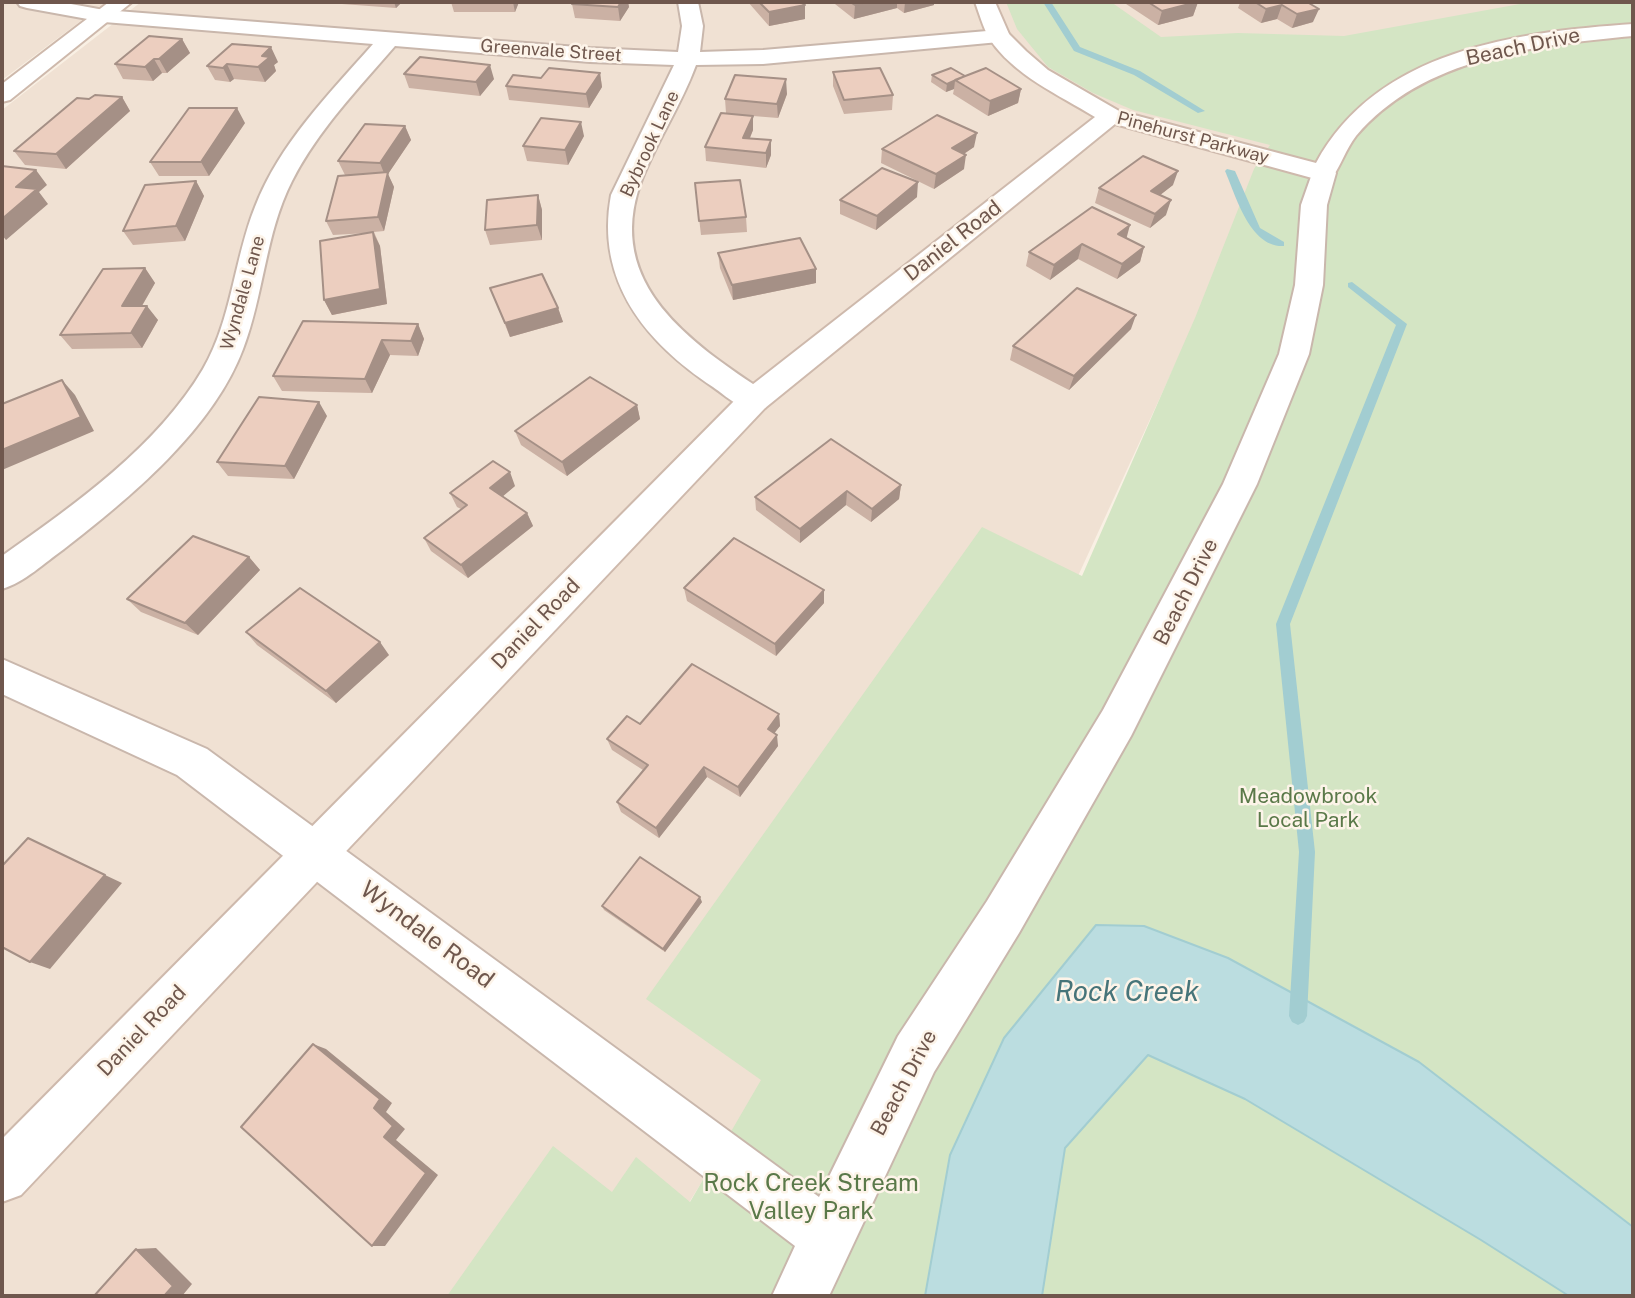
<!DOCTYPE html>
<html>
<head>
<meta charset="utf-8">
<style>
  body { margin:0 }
  #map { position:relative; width:1635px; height:1298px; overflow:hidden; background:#f9f0e4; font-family:"Public Sans",sans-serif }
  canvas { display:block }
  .frame { position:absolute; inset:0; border:4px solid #6f574d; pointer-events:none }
</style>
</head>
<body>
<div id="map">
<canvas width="1635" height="1298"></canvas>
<div class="frame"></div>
</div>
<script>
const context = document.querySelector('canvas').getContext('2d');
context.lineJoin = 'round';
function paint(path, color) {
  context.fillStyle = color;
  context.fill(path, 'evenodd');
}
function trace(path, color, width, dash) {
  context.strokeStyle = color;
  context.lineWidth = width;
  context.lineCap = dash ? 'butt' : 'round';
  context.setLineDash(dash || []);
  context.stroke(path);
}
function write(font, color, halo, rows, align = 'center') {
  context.font = font + ' "Public Sans",sans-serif';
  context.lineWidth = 5;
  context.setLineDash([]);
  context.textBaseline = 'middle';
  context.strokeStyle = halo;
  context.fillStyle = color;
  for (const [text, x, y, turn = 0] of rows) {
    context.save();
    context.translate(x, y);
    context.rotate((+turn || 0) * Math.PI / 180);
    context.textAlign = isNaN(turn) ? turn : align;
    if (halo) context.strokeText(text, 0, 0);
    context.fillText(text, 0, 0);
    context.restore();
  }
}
paint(new Path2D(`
  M2 2H106L2 80Z
  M141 2H1633L1181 352 1078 576 631 1296H2V110Z`), '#f0e1d3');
paint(new Path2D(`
  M1006 2H1111L1161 37 1238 33 1344 36 1531 2H1633V1296H447L553 1146 612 1192 636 1157 690 1202 761 1080 646 999 982 527 1082 576 1195 318 1254 169 1270 145 1133 110 1093 93 1048 67 1017 29Z`), '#d4e5c4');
const water = new Path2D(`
  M1096 925 1144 926 1228 958 1419 1062 1633 1227V1296H1569L1481 1240 1245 1099 1148 1055 1065 1148 1042 1296H925L950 1155 1004 1038Z`);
paint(water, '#bbdde0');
trace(water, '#a2cdd1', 2);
paint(new Path2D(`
  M1043 2H1051L1080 47 1140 71 1205 111 1198 113 1134 75 1074 51Z
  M1227 169 1235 171 1260 228 1284 242V246C1250 248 1236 196 1225 171Z
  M1352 282 1407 324 1290 624 1315 852 1307 1016 1304 1022 1298 1025 1292 1022 1289 1016 1299 852 1276 624 1396 325 1348 287V283Z`), '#a2cdd1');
const street = new Path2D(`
  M17 2H60L104 10 590 48 678 52 682 26 678 2H698L703 26 700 52 763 50 999 30 1007 31 1010 36 1007 41 999 42 763 64 696 65C681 106 656 142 641 182 603 285 693 344 765 392L770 400 765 408C744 414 730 399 713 387 645 342 595 281 611 195L674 65 590 62 395 46C358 89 318 130 292 181 265 234 264 295 243 349 213 429 130 498 64 549 44 563 25 582 2 589V556C74 505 157 447 203 369 232 319 234 259 255 207 279 144 329 94 373 44L104 22 27 8 20 6Z
  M1323 165 1332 168 1336 173 1327 205 1323 285 1309 354 1257 484 1131 736 1019 933 934 1072 829 1296H772L795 1246 177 775 2 694V659L207 749 819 1197 898 1036 987 901 1103 710 1223 484 1279 354 1295 285 1301 205 1314 168Z`);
const secondary = new Path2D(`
  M109 2H132L10 100 2 102V84Z
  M975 2H995L1009 34 1026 51 1048 70 1119 111 1316 163C1377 50 1516 32 1633 24V36C1537 45 1423 57 1356 136 1346 149 1341 165 1332 178L1323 181 1115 124 765 408 21 1195 2 1202V1139L743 392 1095 117C1059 95 1013 75 989 38 983 27 979 13 975 2Z`);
trace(street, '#c9b7ac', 4);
trace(secondary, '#ceb9ac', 4);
paint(street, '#fff');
paint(secondary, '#fff');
paint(new Path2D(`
  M304 2H326L324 4Z
  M342 2H402L396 8 342 4Z
  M451 2H519L515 12H454Z
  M574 2H628L629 7 620 21 575 18 572 4Z
  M748 2H801L805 19 769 26Z
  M835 2H934V5L904 13 897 8 854 19 835 4Z
  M1123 2H1198L1193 16 1158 25Z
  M1231 2H1307L1313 22 1292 28 1277 19 1261 23 1238 8 1240 3 1237 4Z
  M182 39 190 53 167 73H162L153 81 123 79 115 64Z
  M278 62 274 65 276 71 265 82 234 79 230 82 215 80 207 66Z
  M833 72 893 95 892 110 844 114 833 86Z
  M600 73 602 87 589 108 509 100 506 86 541 78Z
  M404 74 494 79 480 96 409 88Z
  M932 75 965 76 1021 89 1018 103 988 116 953 94 954 89 946 92 931 82Z
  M787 94 778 118 753 116V130L750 138 771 140V155L766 168 706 161 705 147 726 113 725 99Z
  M122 97 130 111 66 169 25 165 14 151 89 99Z
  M245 123 209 176H159L150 162Z
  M405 126 411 140 388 174 394 187 384 231 374 232 380 246 387 304 332 315 324 300 368 233 333 235 326 221 345 175 338 161Z
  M584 136 568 165 527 161 523 146Z
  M974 147 964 154V169L934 189 881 163 882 149Z
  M196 181 204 196 185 241 133 245 123 231Z
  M695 183 746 217 747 232 701 235Z
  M1173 185 1160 195 1166 215 1150 228 1095 203 1099 188Z
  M538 195 542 210V240L490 245 485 230Z
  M917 197 876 230 840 214V200Z
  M1126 238 1144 247 1140 262 1117 279 1078 259 1050 280 1026 266 1029 252Z
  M718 253 816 269V283L733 300 720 268Z
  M145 268 155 283 142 306 158 320 142 348 72 349 60 335Z
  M490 288 558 308 563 322 510 337Z
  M418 324 424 339 418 356 390 355 372 393 282 391 273 376Z
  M1131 329 1069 390 1010 360 1013 346Z
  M637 405 640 419 567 476 521 445 515 431Z
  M327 416 294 479 228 476 217 462Z
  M901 485 899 499 871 522 846 505 800 543 756 510 755 497Z
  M515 486 503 496 527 513 533 526 468 578 431 551 424 538 461 509 457 507 450 493Z
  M249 557 260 570 198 635 141 612 127 599Z
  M684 588 824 603 776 656 687 601Z
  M246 632 389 655 336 703 257 645Z
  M779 714 780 726 774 733 778 746 740 797 707 777 659 838 621 812 617 802 643 770 612 750 607 739Z
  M702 902 665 952 604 910 602 906Z`), '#cbb1a4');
paint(new Path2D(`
  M394 2H402L396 8Z
  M513 2H519L515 12Z
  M621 2H628L629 7 620 21 618 7Z
  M867 2H897V8L854 19 855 5Z
  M905 2H934V5L904 13Z
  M1198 2 1193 16 1158 25 1162 11Z
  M805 5V19L769 26V12Z
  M1282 5 1277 19 1261 23 1266 9Z
  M1319 9 1313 22 1292 28 1297 14Z
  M182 39 190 53 167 73 159 59Z
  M271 47 278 62 274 65 276 71 265 82 258 67 262 56Z
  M154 59 162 73 153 81 145 67Z
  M227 64 234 79 230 82 223 68Z
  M490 65 494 79 480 96 476 82Z
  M600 73 602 87 589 108 586 94Z
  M786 79 787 94 778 118 777 104Z
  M955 81 954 89 946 92 947 84Z
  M1021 89 1018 103 988 116 990 101Z
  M122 97 130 111 66 169 56 154Z
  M237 108 245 123 209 176 201 162Z
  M753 116V130L744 152 743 138Z
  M581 122 584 136 568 165 565 150Z
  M405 126 411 140 388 174 394 187 384 231 378 217 386 178 380 163Z
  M977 133 974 147 950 163 952 148Z
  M771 140V155L766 168V153Z
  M966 155 964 169 934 189 936 174Z
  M36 170 47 185 39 192 48 204 6 240 2 235V219L16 187Z
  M1178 171 1173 185 1146 206 1151 191Z
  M196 181 204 196 185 241 176 226Z
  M918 182 917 197 876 230 877 216Z
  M538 195 542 210V240L537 225Z
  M1171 200 1166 215 1150 228 1155 214Z
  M1130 225 1126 240 1118 234Z
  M373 232 380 246 387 304 332 315 324 300Z
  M1082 244 1078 259 1050 280 1054 265Z
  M1144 247 1140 262 1117 279 1122 264Z
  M145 268 155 283 133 321 122 306Z
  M816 269V283L733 300 732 285Z
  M147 306 158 320 142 348 131 333Z
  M558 308 563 322 510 337 505 323Z
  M1136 315 1131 329 1069 390 1074 376Z
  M418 324 424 339 418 356 411 341Z
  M382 340 390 355 372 393 365 379Z
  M62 380 75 395 94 431 2 470V450Z
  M319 402 327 416 294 479 285 466Z
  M637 405 640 419 567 476 562 462Z
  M510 472 515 486 496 502 490 488Z
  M901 485 899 499 871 522 872 509Z
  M847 491 846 505 800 543V529Z
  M527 513 533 526 468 578 461 565Z
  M249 557 260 570 198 635 185 623Z
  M824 590V603L776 656 775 644Z
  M380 642 389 655 336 703 326 691Z
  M779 714 780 726 769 740 768 729Z
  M777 735 778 746 740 797 738 787Z
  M704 767 707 777 659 838 656 828Z
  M105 875 122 883 50 969 30 962Z
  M700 897 702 902 665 952 663 949Z
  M313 1044 326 1049 392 1103 386 1112 405 1129 396 1140 438 1175 385 1246H372L384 1137Z
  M156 1248 192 1284 182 1296H164L136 1249Z`), '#a59086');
const building = new Path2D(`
  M574 2H621L618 7 572 4Z
  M759 2H801L805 5 769 12Z
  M850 2H867L855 5Z
  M1148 2H1197L1162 11Z
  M1255 2H1307L1319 9 1297 14 1282 5 1266 9Z
  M149 36 182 39 159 59H154L145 67 115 64Z
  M232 44 271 47 262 56 270 57 258 67 227 64 223 68 207 66Z
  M420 57 490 65 476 82 404 74Z
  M549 68 600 73 586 94 506 86 513 75 541 78Z
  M880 68 893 95 844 100 833 72Z
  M951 68 965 76 947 84 932 75Z
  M986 68 1021 89 990 101 955 80Z
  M735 75 786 79 777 104 725 99Z
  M95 95 122 97 56 154 14 151 77 98 89 99Z
  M189 108H237L201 162H150Z
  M721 113 753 116 743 138 771 140 766 153 705 147Z
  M937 115 977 133 952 148 966 155 936 174 882 149Z
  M541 118 581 122 565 150 523 146Z
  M365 124 405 126 380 163 338 161Z
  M1143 156 1178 171 1151 191 1171 200 1155 214 1099 188Z
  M2 166 36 170 16 187 37 189 2 219Z
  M882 168 918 182 877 216 840 200Z
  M388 172 378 217 326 221 338 176Z
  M740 180 746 217 699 221 695 183Z
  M196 181 176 226 123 231 145 185Z
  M538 195 537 225 485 230 487 200Z
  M1092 207 1130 225 1118 234 1144 247 1122 264 1082 244 1054 265 1029 252Z
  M373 232 380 289 324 300 320 241Z
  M800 238 816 269 732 285 718 253Z
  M145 268 122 306H147L131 333 60 335 103 269Z
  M542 274 558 308 505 323 490 288Z
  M1077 288 1136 315 1074 376 1013 346Z
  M303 321 418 324 411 341 382 340 365 379 273 376Z
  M590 377 637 405 562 462 515 431Z
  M62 380 81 417 2 450V404Z
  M259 397 319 402 285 466 217 462Z
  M831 439 901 485 872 509 847 491 800 529 755 497Z
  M493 461 510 472 490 488 527 513 461 565 424 538 467 505 450 493Z
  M193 536 249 557 185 623 127 599Z
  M734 538 824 590 775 644 684 588Z
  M300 588 380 642 326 691 246 632Z
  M692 664 779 714 768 729 777 735 738 787 704 767 656 828 617 802 648 765 607 739 627 716 640 724Z
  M28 838 105 875 30 962 2 947V866Z
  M640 857 700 897 663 949 602 906Z
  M313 1044 380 1099 374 1108 393 1126 384 1137 426 1173 372 1246 241 1127Z
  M136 1249 173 1286 164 1296H94Z`);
paint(building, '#eccebf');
trace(building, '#a59086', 2);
write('18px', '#6f574d', '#fdf4e9', [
  ["Greenvale Street",551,51,4],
  ["Pinehurst Parkway",1193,138,15],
  ["Bybrook Lane",650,144,-65],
  ["Wyndale Lane",243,293,-74]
]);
write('21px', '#6f574d', '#fdf4e9', [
  ["Beach Drive",1523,47,-12],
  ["Daniel Road",953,241,-38],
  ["Beach Drive",1186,592,-63],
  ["Daniel Road",536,624,-46],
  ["Daniel Road",142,1031,-46],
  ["Beach Drive",904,1083,-62]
]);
write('21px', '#5a7949', '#fdf4e9', [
  ["Meadowbrook",1308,797],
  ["Local Park",1308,821]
]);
write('24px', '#6f574d', '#fdf4e9', [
  ["Wyndale Road",427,935,37]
]);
write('24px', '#5a7949', '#fdf4e9', [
  ["Rock Creek Stream",811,1184],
  ["Valley Park",811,1212]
]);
write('italic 28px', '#467479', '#fdf4e9', [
  ["Rock Creek",1127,992]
]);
</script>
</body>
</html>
